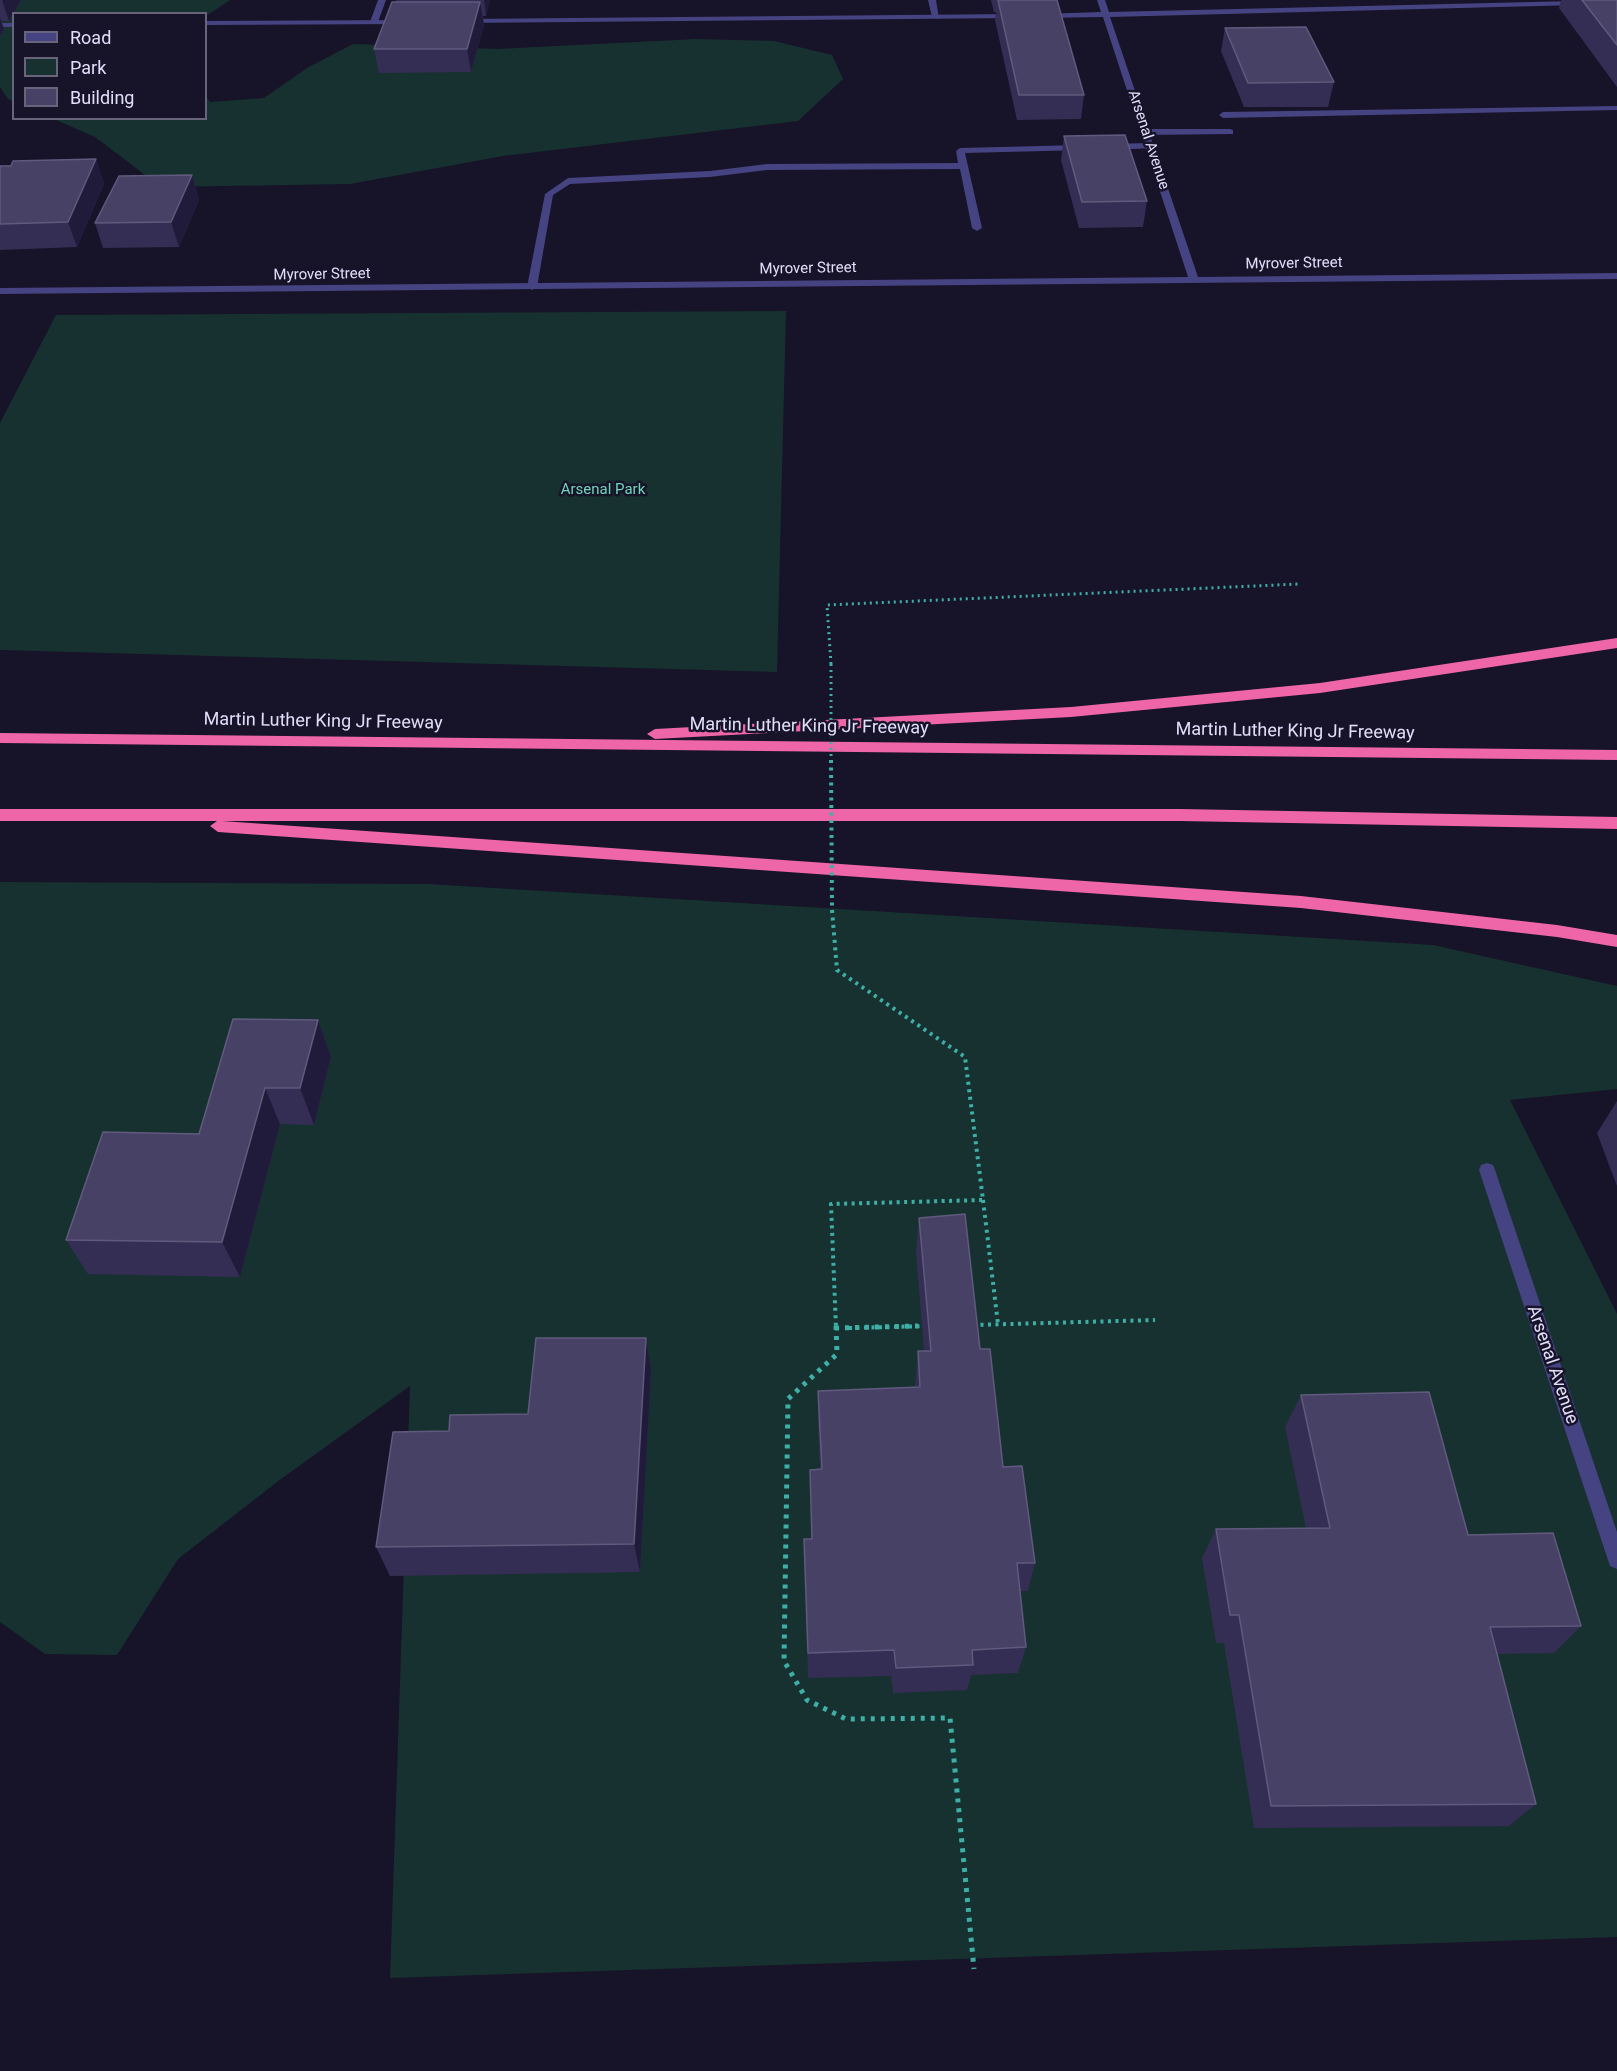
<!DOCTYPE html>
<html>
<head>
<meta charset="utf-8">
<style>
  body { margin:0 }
  #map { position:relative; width:1617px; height:2071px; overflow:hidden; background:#171328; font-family:Roboto,sans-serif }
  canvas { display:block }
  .legend { position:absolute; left:12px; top:12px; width:195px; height:108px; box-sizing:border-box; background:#171328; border:2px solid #68647c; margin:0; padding:8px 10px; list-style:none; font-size:18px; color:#e1defb }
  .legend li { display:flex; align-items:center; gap:12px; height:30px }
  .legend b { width:30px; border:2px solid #68647c }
</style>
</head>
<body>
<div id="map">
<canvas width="1617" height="2071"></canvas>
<ul class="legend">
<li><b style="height:8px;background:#454381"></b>Road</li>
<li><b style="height:16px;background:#173130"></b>Park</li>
<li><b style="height:16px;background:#474166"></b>Building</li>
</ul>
</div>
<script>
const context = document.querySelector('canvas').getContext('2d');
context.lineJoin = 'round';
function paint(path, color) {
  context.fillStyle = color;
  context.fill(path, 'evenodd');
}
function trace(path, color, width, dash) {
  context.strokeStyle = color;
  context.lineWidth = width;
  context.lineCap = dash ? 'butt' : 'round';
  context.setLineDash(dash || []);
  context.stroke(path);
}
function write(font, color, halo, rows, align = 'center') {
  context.font = font + ' Roboto,sans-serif';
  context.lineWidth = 5;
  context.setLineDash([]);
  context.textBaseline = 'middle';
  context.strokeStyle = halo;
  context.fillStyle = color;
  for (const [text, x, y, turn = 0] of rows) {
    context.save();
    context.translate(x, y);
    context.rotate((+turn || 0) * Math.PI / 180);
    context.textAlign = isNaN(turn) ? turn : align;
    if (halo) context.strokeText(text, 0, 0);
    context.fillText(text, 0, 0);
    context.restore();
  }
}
paint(new Path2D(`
  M0 0H230L206 16V14H14L13 101 8 99 0 87Z
  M697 39 774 41 832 55 843 79 798 121 503 156 350 184 161 187 95 137 54 119 206 118V96L210 102 264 98 307 68 353 44 497 49Z
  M786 311 777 672 0 650V423L56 315Z
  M0 882 428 884 1433 945 1617 986V1089L1510 1100 1617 1314V1937L390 1978 410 1386 281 1479 178 1559 117 1655 45 1654 0 1622Z`), '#173130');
trace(new Path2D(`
  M831 664 827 605 1299 584`), '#3eafa7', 3, [2, 4]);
trace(new Path2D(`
  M832 910 837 970 965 1057 983 1200 831 1204 836 1328
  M983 1200 998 1324
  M973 1325 1155 1320
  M849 1328 927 1326`), '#3eafa7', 4, [3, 4.5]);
trace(new Path2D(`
  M836 1326 837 1354 788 1399 784 1661 807 1700 846 1719 950 1718 974 1969
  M835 1328 918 1326`), '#3eafa7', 5, [4, 6]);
paint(new Path2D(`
  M378 0H386L378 22 374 24 370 22Z
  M928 0H936L939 19 932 17Z
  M1617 106V110L1223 118 1219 115 1223 112Z
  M1230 129 1233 130V134L1145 135 1141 132 1145 129Z
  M1150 143 1154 146 1153 148 1111 150 1107 147 1111 144Z
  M1081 145 1085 148 1084 150 965 153 982 228 977 231 972 228 960 169 767 170 710 177 570 184 553 195 537 287 532 290 527 287 545 194 568 178 710 171 767 164 958 163 956 151 960 148Z`), '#454381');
paint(new Path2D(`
  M1097 0H1105L1109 12 1617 0V4L1110 17 1198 277 1617 273V279L0 294V288L1188 277 1103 17 1041 18 1037 16 1041 14 1101 12Z
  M1014 14 1017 18 462 23 458 21 462 19Z
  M405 20 408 24 206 25V21Z
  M0 23H14V27H0Z
  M1487 1163 1493 1165 1495 1170 1617 1532V1569L1610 1566 1608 1560 1479 1170 1481 1165Z`), '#454381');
paint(new Path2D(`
  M1617 638V648L1320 693 1071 717 655 739 647 734 655 729 1071 707 1320 683Z
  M0 733 1617 750V760L0 743Z
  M0 809H1180L1617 817V829L1180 821H222L1301 896 1557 925 1617 935V947L1557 937 1301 908 218 832 210 826 217 821H0Z`), '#ee66a8');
trace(new Path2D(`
  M831 664V761`), '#3eafa7', 3, [2, 4]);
trace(new Path2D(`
  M831 760 832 909`), '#3eafa7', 4, [3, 4.5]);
paint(new Path2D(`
  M0 0H21L9 21H1L4 29 0 36Z
  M396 0H490L486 16H483L484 25 471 72 379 73 374 49 396 2Z
  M991 0H1057L1084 95 1081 119 1017 120 995 20 996 12H994Z
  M1561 0H1617V87L1559 8Z
  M1225 28 1334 82 1328 107H1244L1221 51Z
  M1064 136 1147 201 1143 227 1079 228 1061 160Z
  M96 159 104 184 77 247 0 250V166Z
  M192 175 199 200 179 247 103 248 95 223Z
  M318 1020 331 1057 314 1125 280 1124 240 1277 88 1274 66 1240 199 1134Z
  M1617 1101V1186L1597 1133Z
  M919 1218 980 1349 1003 1467 1035 1563 1028 1591H1020L1026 1647 1018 1673 971 1675 967 1690 893 1693 891 1676 808 1678 804 1539H811L810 1470 820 1469 818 1422V1391L915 1387 918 1351H924L916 1252Z
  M646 1338 651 1371 640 1572 390 1576 376 1547 449 1431 528 1414Z
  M1301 1395 1468 1535 1581 1626 1554 1653 1497 1654 1536 1804 1509 1826 1254 1828 1224 1643H1216L1202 1558 1216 1529 1306 1528 1285 1427Z`), '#352e54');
paint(new Path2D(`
  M2 0H21L9 21Z
  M484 0H490L486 16Z
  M480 2 484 25 471 72 467 49Z
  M0 18 4 29 0 36Z
  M96 159 104 184 77 247 68 222Z
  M192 175 199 200 179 247 171 222Z
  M318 1020 331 1057 314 1125 300 1088Z
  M265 1088 280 1124 240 1277 222 1242Z
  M646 1338 651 1371 640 1572 634 1544Z`), '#211b3b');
const building = new Path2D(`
  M998 0H1057L1084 95H1019Z
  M1582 0H1617V45Z
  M392 2H480L467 49H374Z
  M1306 27 1334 82 1248 83 1225 28Z
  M1125 135 1147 201 1082 202 1064 136Z
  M96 159 68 222 0 224V166H11L13 161Z
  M192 175 171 222 95 223 119 176Z
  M233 1019 318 1020 300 1088H265L222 1242 66 1240 103 1132 199 1134Z
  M965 1214 980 1349H990L1003 1467 1022 1466 1035 1563H1017L1026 1647 972 1650 973 1665 896 1668 894 1650 808 1653 804 1539H812L810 1470 822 1469 818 1391 920 1387 918 1351H931L919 1218Z
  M536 1338H646L634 1544 376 1547 393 1432 449 1431 450 1415 528 1414Z
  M1429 1392 1468 1535 1553 1533 1581 1626 1490 1627 1536 1804 1271 1806 1239 1615H1230L1216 1529 1330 1528 1301 1395Z`);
paint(building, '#474166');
trace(building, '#605a7d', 1.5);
write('15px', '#e1defb', '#171328', [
  ["Arsenal Avenue",1148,140,72],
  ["Myrover Street",1294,264,-1],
  ["Myrover Street",808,269,-1],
  ["Myrover Street",322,275,-1]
]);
write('15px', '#70d5bb', '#171328', [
  ["Arsenal Park",603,490]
]);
write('18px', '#e1defb', '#171328', [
  ["Martin Luther King Jr Freeway",323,722,1],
  ["Martin Luther King Jr Freeway",809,727,1],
  ["Martin Luther King Jr Freeway",1295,732,1],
  ["Arsenal Avenue",1552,1365,71]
]);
</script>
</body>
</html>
